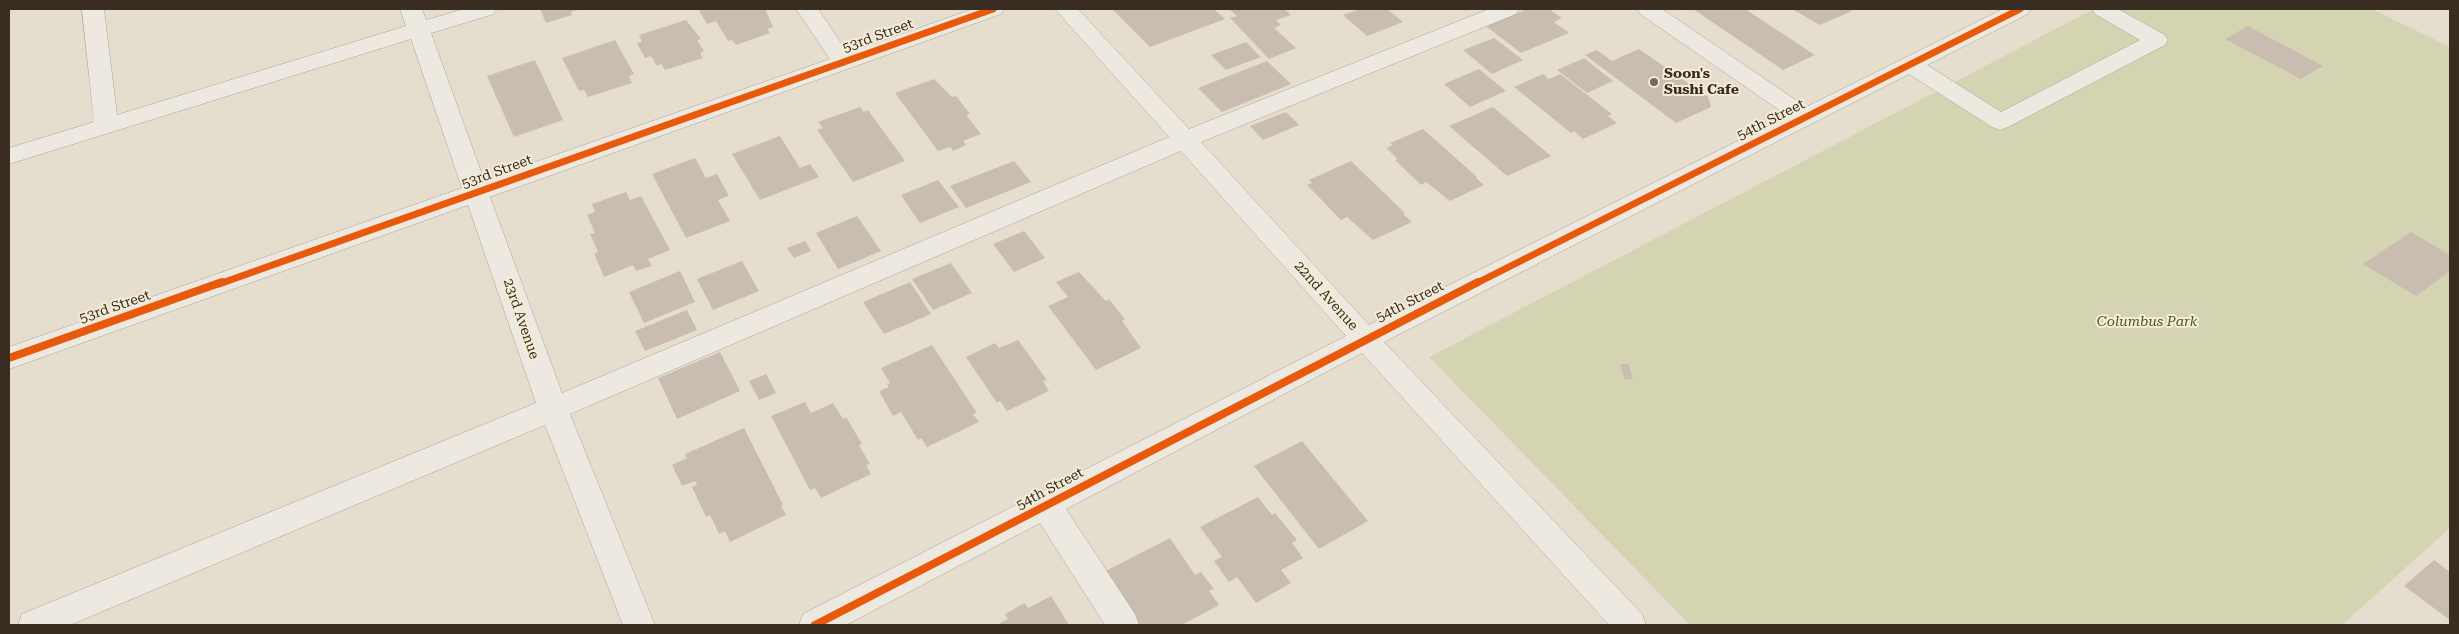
<!DOCTYPE html>
<html>
<head>
<meta charset="utf-8">
<style>
  body { margin:0 }
  #map { position:relative; width:2459px; height:634px; overflow:hidden; background:#e5decf; font-family:"Roboto Serif",serif }
  canvas { display:block }
  .frame { position:absolute; inset:0; border:10px solid #392c20; pointer-events:none }
</style>
</head>
<body>
<div id="map">
<canvas width="2459" height="634"></canvas>
<div class="frame"></div>
</div>
<script>
const context = document.querySelector('canvas').getContext('2d');
context.lineJoin = 'round';
function paint(path, color) {
  context.fillStyle = color;
  context.fill(path, 'evenodd');
}
function trace(path, color, width, dash) {
  context.strokeStyle = color;
  context.lineWidth = width;
  context.lineCap = dash ? 'butt' : 'round';
  context.setLineDash(dash || []);
  context.stroke(path);
}
function write(font, color, halo, rows, align = 'center') {
  context.font = font + ' "Roboto Serif",serif';
  context.lineWidth = 4;
  context.setLineDash([]);
  context.textBaseline = 'middle';
  context.strokeStyle = halo;
  context.fillStyle = color;
  for (const [text, x, y, turn = 0] of rows) {
    context.save();
    context.translate(x, y);
    context.rotate((+turn || 0) * Math.PI / 180);
    context.textAlign = isNaN(turn) ? turn : align;
    if (halo) context.strokeText(text, 0, 0);
    context.fillText(text, 0, 0);
    context.restore();
  }
}
paint(new Path2D(`
  M2094 9H2372L2450 47V528L2342 625H1690L1429 357Z`), '#d4d4b2');
paint(new Path2D(`
  M540 9H580L571 12 572 15 546 23Z
  M707 9H765L773 27 767 29 770 33 736 45 732 40 728 41 716 21 707 24 699 11Z
  M1112 9H1214L1225 19 1150 47Z
  M1229 9H1284L1291 15 1276 20 1281 25 1274 28 1296 48 1269 59 1230 18 1237 16Z
  M1360 9H1387L1403 22 1367 36 1343 15Z
  M1527 9H1549L1562 18 1554 22 1569 33 1521 53 1486 26Z
  M1693 9H1745L1815 55 1783 70Z
  M1792 9H1849L1852 11 1820 25Z
  M686 20 701 39 697 40 704 51 700 53 703 58 665 70 661 64 657 66 651 56 645 58 637 43 642 42 639 35Z
  M2248 26 2323 66 2301 79 2225 39Z
  M1494 38 1523 60 1492 74 1463 50Z
  M615 40 634 74 629 76 632 83 588 97 584 90 579 91 562 58Z
  M1246 42 1261 57 1226 70 1211 55Z
  M1639 49 1708 97 1711 107 1676 123 1585 55 1597 50 1612 61Z
  M1584 58 1613 81 1587 93 1557 70Z
  M535 60 563 120 514 137 487 76Z
  M1267 61 1291 84 1222 112 1198 88Z
  M1479 69 1506 91 1470 107 1444 84Z
  M1543 74 1549 79 1560 74 1612 114 1608 116 1617 123 1583 139 1574 131 1571 133 1514 87Z
  M934 79 952 97 956 96 970 114 966 115 981 134 963 141 966 145 953 151 950 147 938 151 895 93Z
  M860 107 864 112 868 110 905 161 853 182 817 130 823 128 818 122Z
  M1493 107 1551 156 1507 176 1449 126Z
  M1286 112 1299 125 1263 140 1250 126Z
  M1423 129 1477 177 1476 178 1484 185 1450 201 1426 182 1421 185 1395 160 1398 159 1386 148 1393 145 1390 143Z
  M780 136 800 168 810 164 819 177 760 200 732 154Z
  M695 158 706 178 717 174 729 196 718 200 730 221 686 238 652 174Z
  M1014 161 1031 182 966 208 950 186Z
  M1351 161 1405 213 1403 214 1412 222 1373 240 1347 217 1341 220 1307 185 1312 183 1309 180Z
  M938 180 959 207 920 223 901 195Z
  M626 192 630 200 641 196 670 250 648 259 652 266 636 271 633 265 604 277 594 254 598 252 590 234 595 233 587 215 595 212 592 204Z
  M857 216 881 251 838 269 816 233Z
  M1024 231 1045 258 1014 272 993 244Z
  M2411 232 2450 255V271L2416 296 2363 264Z
  M805 241 811 251 794 258 787 248Z
  M742 261 759 291 713 310 697 279Z
  M951 263 972 293 933 310 912 279Z
  M680 271 695 302 644 323 629 292Z
  M1079 272 1106 301 1109 299 1125 319 1122 321 1141 348 1096 370 1048 306 1068 297 1056 282Z
  M910 282 931 314 884 334 863 302Z
  M687 310 697 330 645 351 635 331Z
  M1018 340 1047 380 1043 381 1049 391 1007 411 1000 401 997 403 966 357 995 343 999 348Z
  M932 345 977 413 973 414 979 422 927 447 921 438 918 440 901 412 893 416 879 391 889 387 887 384 890 383 881 368Z
  M720 352 740 391 677 419 658 378Z
  M1620 364H1629L1633 379H1624Z
  M766 374 776 393 759 400 749 381Z
  M805 402 811 413 833 403 843 419 846 417 862 444 859 445 870 464 866 465 871 474 821 498 815 488 810 490 771 416Z
  M744 428 783 505 781 506 786 515 730 542 725 531 719 534 710 515 706 517 692 487 697 485 695 481 682 486 672 465 687 458 685 454Z
  M1302 441 1368 521 1319 549 1254 466Z
  M1258 497 1272 515 1275 513 1297 540 1292 543 1303 558 1281 570 1291 583 1256 603 1237 577 1229 582 1214 561 1222 557 1200 527Z
  M1170 538 1195 575 1201 572 1214 589 1209 591 1219 605 1182 625H1139L1104 572Z
  M2434 560 2450 572V620L2404 586Z
  M1051 596 1069 625H997L1008 619 1005 614 1025 603 1028 608Z`), '#c8bdb0');
const minor = new Path2D(`
  M82 9H104L117 115 406 26 400 9H422L426 20 464 9H497L494 14 431 33 484 180 830 59 796 9H818L848 53 973 9H1004L1001 14 490 197 562 393 1169 137 1055 9H1078L1189 129 1489 9H1519L1516 14 1201 142 1369 325 1788 116 1640 14 1637 9H1662L1806 107 2003 9H2031L2028 14 1927 65 2001 112 2140 40 2095 14 2092 9H2118L2165 35 2168 40 2165 45 2008 127 2000 130 1992 127 1909 74 1384 342 1642 614 1646 625H1609L1362 353 1066 509 1135 614 1139 625H1105L1040 523 846 625H799L803 614 1346 336 1181 151 570 414 655 625H623L545 425 70 625H18L22 614 536 403 468 205 9 369V347L462 188 411 39 9 164V148L94 122Z`);
trace(minor, '#aba398', 1);
paint(minor, '#ede9e1');
trace(new Path2D(`
  M219 284 993 9
  M1475 284 2020 9`), '#e8590c', 7);
trace(new Path2D(`
  M9 358 222 282
  M815 625 1478 282`), '#e8590c', 8);
for (const [x, y, r, color] of [
  [1654,82,5,"#756a5d"]
]) {
  const dot = new Path2D();
  dot.arc(x, y, r, 0, 2 * Math.PI);
  context.fillStyle = color;
  context.fill(dot);
  trace(dot, '#f5ecd6', 2);
}
write('14px', '#392c20', '#f5ecd6', [
  ["53rd Street",878,36,-20],
  ["54th Street",1771,120,-27],
  ["53rd Street",497,172,-20],
  ["22nd Avenue",1326,296,48],
  ["54th Street",1410,302,-27],
  ["53rd Street",115,307,-19],
  ["23rd Avenue",521,319,71],
  ["54th Street",1050,489,-28]
]);
write('bold 14px', '#392c20', '#f5ecd6', [
  ["Soon's",1664,74],
  ["Sushi Cafe",1664,90]
], 'left');
write('italic 14px', '#4a5527', '#f5ecd6', [
  ["Columbus Park",2147,322]
]);
</script>
</body>
</html>
